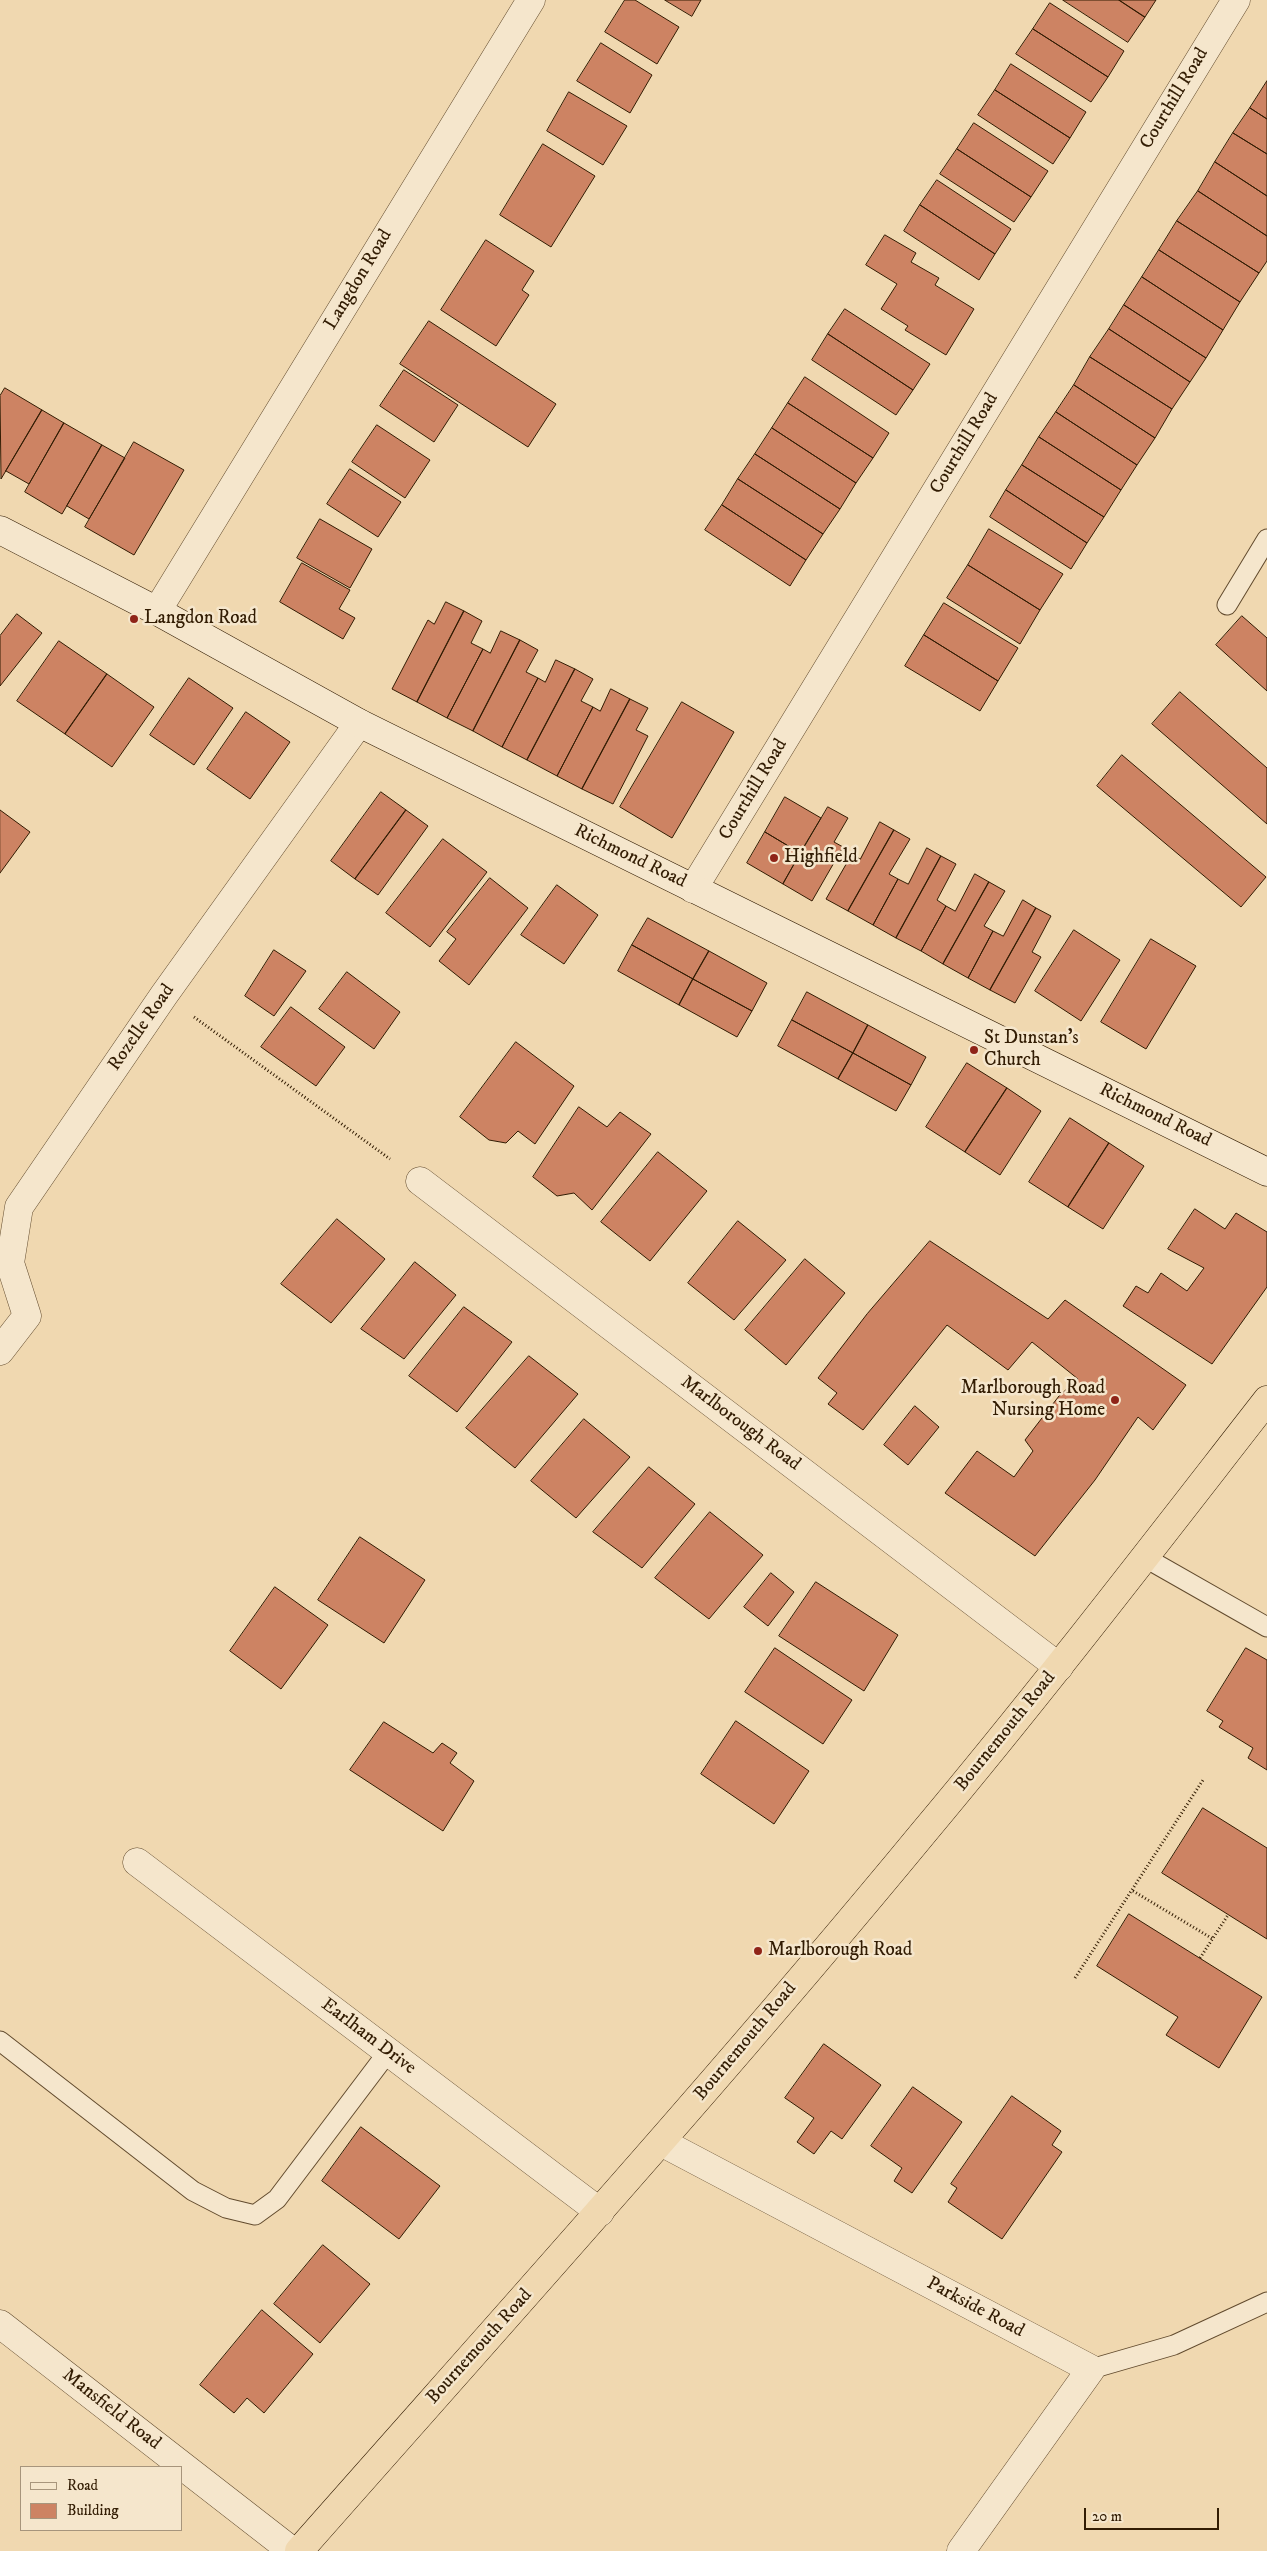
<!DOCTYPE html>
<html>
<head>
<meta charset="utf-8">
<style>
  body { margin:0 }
  #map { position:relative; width:1267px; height:2551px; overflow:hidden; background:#f0d8b0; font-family:"IM FELL DW Pica",serif }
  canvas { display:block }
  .legend { position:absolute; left:20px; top:2466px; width:162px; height:65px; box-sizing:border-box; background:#f5e6cc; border:1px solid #a7957c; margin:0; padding:6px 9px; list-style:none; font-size:15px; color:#321c03 }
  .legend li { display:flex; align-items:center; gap:10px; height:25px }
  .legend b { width:25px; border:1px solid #a7957c }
  .scale { position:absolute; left:1084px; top:2508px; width:135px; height:22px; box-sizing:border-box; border:2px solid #321c03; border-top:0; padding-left:6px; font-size:15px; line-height:18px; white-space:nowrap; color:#321c03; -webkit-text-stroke:4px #f5e6cc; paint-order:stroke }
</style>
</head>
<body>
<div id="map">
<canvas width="1267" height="2551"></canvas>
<ul class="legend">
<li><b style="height:6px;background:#f5e6cc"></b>Road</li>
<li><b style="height:14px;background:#cd8363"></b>Building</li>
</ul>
<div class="scale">20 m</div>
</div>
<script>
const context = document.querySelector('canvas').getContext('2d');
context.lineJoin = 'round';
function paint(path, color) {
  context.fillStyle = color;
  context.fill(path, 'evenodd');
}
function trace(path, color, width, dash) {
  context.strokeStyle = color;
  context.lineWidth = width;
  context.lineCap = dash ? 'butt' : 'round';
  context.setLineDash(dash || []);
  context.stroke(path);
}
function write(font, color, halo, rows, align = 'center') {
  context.font = font + ' "IM FELL DW Pica",serif';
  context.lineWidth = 5;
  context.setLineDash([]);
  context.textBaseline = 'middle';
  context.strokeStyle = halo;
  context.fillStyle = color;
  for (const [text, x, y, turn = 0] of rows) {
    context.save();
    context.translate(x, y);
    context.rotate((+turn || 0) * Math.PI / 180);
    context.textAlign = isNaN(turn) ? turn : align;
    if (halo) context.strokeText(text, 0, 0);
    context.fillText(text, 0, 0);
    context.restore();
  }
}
const building = new Path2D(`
  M625 0H635L679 27 657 64 605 32Z
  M665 0H701L692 16Z
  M1063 0H1119L1145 17 1128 42Z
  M1119 0H1156L1145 17Z
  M1050 3 1124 51 1108 77 1033 29Z
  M1033 29 1108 77 1091 102 1016 54Z
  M601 43 652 75 630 113 577 81Z
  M1011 64 1086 112 1070 138 995 90Z
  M1267 81V119L1250 108Z
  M995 90 1070 138 1053 164 978 115Z
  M569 92 627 126 603 165 547 131Z
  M1250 108 1267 119V154L1233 133Z
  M974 123 1048 171 1031 197 957 149Z
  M1233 133 1267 154V196L1215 162Z
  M543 144 595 176 551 247 500 215Z
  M957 149 1031 197 1014 222 940 174Z
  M1215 162 1267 196V236L1198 191Z
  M937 180 1011 229 995 254 920 205Z
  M1198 191 1267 236V261L1259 273 1177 221Z
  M920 205 995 254 979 280 904 231Z
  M1177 221 1259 273 1240 302 1159 250Z
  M885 235 916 253 911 262 939 278 935 285 974 309 946 355 905 330 908 326 881 309 897 284 866 265Z
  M486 240 534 271 522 290 529 295 496 346 441 310Z
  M1159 250 1240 302 1223 330 1142 277Z
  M1142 277 1223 330 1206 358 1124 305Z
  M1124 305 1206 358 1190 382 1109 329Z
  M845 309 930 364 913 390 828 334Z
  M429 321 556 404 528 447 400 364Z
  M1109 329 1190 382 1172 409 1090 357Z
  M828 334 913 390 896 415 812 360Z
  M1090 357 1172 409 1155 438 1074 385Z
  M404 370 458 405 434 442 380 406Z
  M805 377 889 433 873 458 788 403Z
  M1074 385 1155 438 1137 465 1056 412Z
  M5 388 42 410 1 479 0 396Z
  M788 403 873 458 856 483 772 428Z
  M42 410 64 423 29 484 6 471Z
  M1056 412 1137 465 1121 490 1039 437Z
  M64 423 102 445 62 514 25 492Z
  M377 425 430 460 405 498 352 462Z
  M772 428 856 483 840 509 755 454Z
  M1039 437 1121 490 1104 517 1022 465Z
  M134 442 184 470 134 555 85 527Z
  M102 445 125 458 89 519 67 506Z
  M755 454 840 509 823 534 738 479Z
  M1022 465 1104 517 1087 543 1006 490Z
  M350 469 401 502 378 537 327 504Z
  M738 479 823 534 806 560 722 505Z
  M1006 490 1087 543 1071 569 990 517Z
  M722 505 806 560 790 586 705 530Z
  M320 519 372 549 350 588 297 558Z
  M989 529 1063 574 1040 610 968 565Z
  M302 563 350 590 339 609 355 618 343 639 280 602Z
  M968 565 1040 610 1020 644 947 598Z
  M446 602 464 611 417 702 392 689 428 620 434 624Z
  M944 603 1018 648 998 681 924 635Z
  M464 611 482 621 471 643 483 649 447 718 417 702Z
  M17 614 42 633 0 686V636Z
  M1242 616 1267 638V691L1216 645Z
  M501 631 520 640 473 731 447 718 483 649 490 653Z
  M924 635 998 681 980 711 905 666Z
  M520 640 538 650 526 672 538 678 502 747 473 731Z
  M59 641 107 674 65 734 17 701Z
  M556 660 575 669 527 760 502 747 538 678 545 682Z
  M575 669 593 679 581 701 593 707 557 776 527 760Z
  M107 674 154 707 112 767 65 734Z
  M189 678 233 708 194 765 150 735Z
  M611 689 630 699 582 789 557 776 593 707 600 711Z
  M1180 692 1267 768V824L1152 724Z
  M630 699 648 708 636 730 648 736 613 804 582 789Z
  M682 702 734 732 672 838 620 807Z
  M246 712 290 742 250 799 207 769Z
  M1122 755 1266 877 1241 907 1097 786Z
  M381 792 406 810 355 879 331 861Z
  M785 797 821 818 800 853 765 832Z
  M828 807 848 818 834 842 843 847 812 901 783 884Z
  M0 810 30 832 0 873Z
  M406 810 428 826 378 895 355 879Z
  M880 822 894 830 848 911 826 899 852 854 860 859Z
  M894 830 910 839 889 874 898 879 873 925 848 911Z
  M765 832 800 853 783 884 747 863Z
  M443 839 487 872 430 947 386 913Z
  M927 848 941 856 896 938 873 925 898 879 908 884Z
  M941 856 956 864 937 900 946 906 921 951 896 938Z
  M975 874 989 882 943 964 921 951 946 906 955 911Z
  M490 878 528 908 469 985 439 961 456 939 447 932Z
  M989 882 1005 891 984 926 993 931 968 978 943 964Z
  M557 885 598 915 564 964 521 935Z
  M1023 900 1036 908 990 990 968 978 993 931 1003 936Z
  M1036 908 1051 916 1032 952 1041 957 1015 1003 990 990Z
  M648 918 709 951 693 979 632 945Z
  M1074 930 1120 960 1081 1021 1035 991Z
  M1151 939 1196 966 1146 1049 1101 1022Z
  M632 945 693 979 679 1005 618 971Z
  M274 950 306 971 274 1016 245 996Z
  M709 951 767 983 752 1011 693 979Z
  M347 972 400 1012 374 1049 319 1009Z
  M693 979 752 1011 737 1037 679 1005Z
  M807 992 868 1025 853 1053 792 1020Z
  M291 1007 345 1047 316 1086 261 1047Z
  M792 1020 853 1053 838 1079 778 1046Z
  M868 1025 926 1057 911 1085 853 1053Z
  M516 1042 574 1086 535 1144 518 1131 506 1143 489 1140 460 1117Z
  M853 1053 911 1085 896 1111 838 1079Z
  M967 1063 1007 1088 965 1152 926 1127Z
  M1007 1088 1041 1111 1000 1175 965 1152Z
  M579 1107 607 1127 620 1112 651 1134 592 1210 574 1193 557 1196 533 1177Z
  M1070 1118 1109 1143 1068 1207 1029 1182Z
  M1109 1143 1144 1166 1103 1229 1068 1207Z
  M658 1152 707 1191 650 1261 601 1222Z
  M1195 1209 1225 1229 1236 1213 1267 1232V1287L1212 1364 1123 1306 1136 1286 1148 1293 1161 1273 1187 1291 1204 1268 1168 1249Z
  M337 1219 385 1259 331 1323 281 1284Z
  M738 1221 786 1260 734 1320 688 1283Z
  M930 1241 1048 1319 1065 1300 1186 1385 1153 1430 1138 1417 1095 1480 1035 1556 945 1493 977 1451 1014 1477 1033 1451 1025 1440 1059 1396 1078 1379 1032 1342 1008 1370 947 1325 863 1430 828 1404 837 1393 818 1378 867 1314Z
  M805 1259 845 1293 786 1365 745 1330Z
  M415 1262 456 1295 404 1359 361 1329Z
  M464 1307 512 1342 457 1412 409 1376Z
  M529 1356 578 1394 515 1468 466 1428Z
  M915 1406 939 1427 908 1465 884 1445Z
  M584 1419 630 1457 576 1518 531 1481Z
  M649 1467 695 1504 642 1568 593 1532Z
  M710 1512 763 1555 709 1619 655 1578Z
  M360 1537 425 1580 384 1643 318 1600Z
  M771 1573 794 1592 768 1626 744 1607Z
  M816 1582 898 1635 864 1691 779 1636Z
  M275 1587 328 1625 281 1689 230 1651Z
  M775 1648 852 1700 823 1744 745 1692Z
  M1246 1648 1267 1660V1770L1248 1758 1253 1748 1219 1727 1223 1721 1207 1711Z
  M736 1721 809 1771 774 1824 701 1774Z
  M384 1722 433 1753 442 1743 457 1753 450 1763 474 1781 443 1831 350 1770Z
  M1203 1808 1267 1848V1939L1162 1873Z
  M1129 1914 1262 1997 1219 2068 1166 2035 1178 2017 1097 1966Z
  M824 2044 881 2085 842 2139 831 2131 814 2154 797 2142 814 2118 785 2098Z
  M913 2087 962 2122 912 2193 894 2181 902 2168 871 2146Z
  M1012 2096 1061 2131 1052 2145 1062 2152 1002 2239 948 2202 957 2188 951 2184Z
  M361 2127 440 2186 399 2239 322 2181Z
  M323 2245 370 2284 320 2343 274 2304Z
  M262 2310 313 2354 264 2413 247 2398 234 2413 200 2385Z`);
paint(building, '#cd8363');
trace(building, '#321c03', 1);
const lane = new Path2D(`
  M1227 605 1267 539
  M1144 1557 1267 1627
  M0 2041 193 2191 226 2208 255 2215 277 2199 388 2052
  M1091 2369 1174 2345 1267 2302`);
const street = new Path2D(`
  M157 611 531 0
  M693 889 1236 0
  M420 1181 1059 1667
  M0 1351 27 1316 10 1263 19 1207 164 995 359 723
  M137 1862 600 2212
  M661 2142 1091 2369 961 2551
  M0 2324 292 2551`);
const secondary = new Path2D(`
  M0 530 157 611 359 723 1267 1172`);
const highway = new Path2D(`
  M299 2551C509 2313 722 2077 924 1832 1042 1691 1154 1545 1267 1400`);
trace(lane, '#624b2e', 21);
trace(street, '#624b2e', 29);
trace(secondary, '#321c03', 29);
trace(highway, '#321c03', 29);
trace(new Path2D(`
  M194 1017 390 1159
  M1133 1891 1213 1939
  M1200 1958 1228 1915
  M1075 1978 1203 1780`), '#321c03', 3, [1, 2.5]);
trace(lane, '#f5e6cc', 19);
trace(street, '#f5e6cc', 28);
trace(secondary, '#f5e6cc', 28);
trace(highway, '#f0d8b0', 28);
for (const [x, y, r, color] of [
  [134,619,5,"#8f2418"],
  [774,858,5,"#8f2418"],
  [974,1050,5,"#8f2418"],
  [1115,1400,5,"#8f2418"],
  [758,1951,5,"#8f2418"]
]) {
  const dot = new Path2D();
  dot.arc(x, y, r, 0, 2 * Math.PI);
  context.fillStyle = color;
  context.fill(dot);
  trace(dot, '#f5e6cc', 2);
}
write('19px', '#321c03', '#f5e6cc', [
  ["Courthill Road",1175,99,-59],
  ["Langdon Road",359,280,-59],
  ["Courthill Road",965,444,-59],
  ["Courthill Road",754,790,-59],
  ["Richmond Road",630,857,26],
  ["Rozelle Road",142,1028,-55],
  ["Richmond Road",1155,1116,26],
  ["Marlborough Road",740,1424,37],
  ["Bournemouth Road",1006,1732,-51],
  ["Earlham Drive",368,2037,37],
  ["Bournemouth Road",746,2042,-50],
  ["Parkside Road",975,2308,28],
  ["Bournemouth Road",480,2347,-48],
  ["Mansfield Road",111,2410,38]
]);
write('19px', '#321c03', '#f5e6cc', [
  ["Langdon Road",144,619],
  ["Highfield",784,858],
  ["St Dunstan's",984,1039],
  ["Church",984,1061],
  ["Marlborough Road",1105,1389,"right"],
  ["Nursing Home",1105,1411,"right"],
  ["Marlborough Road",768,1951]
], 'left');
</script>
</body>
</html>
